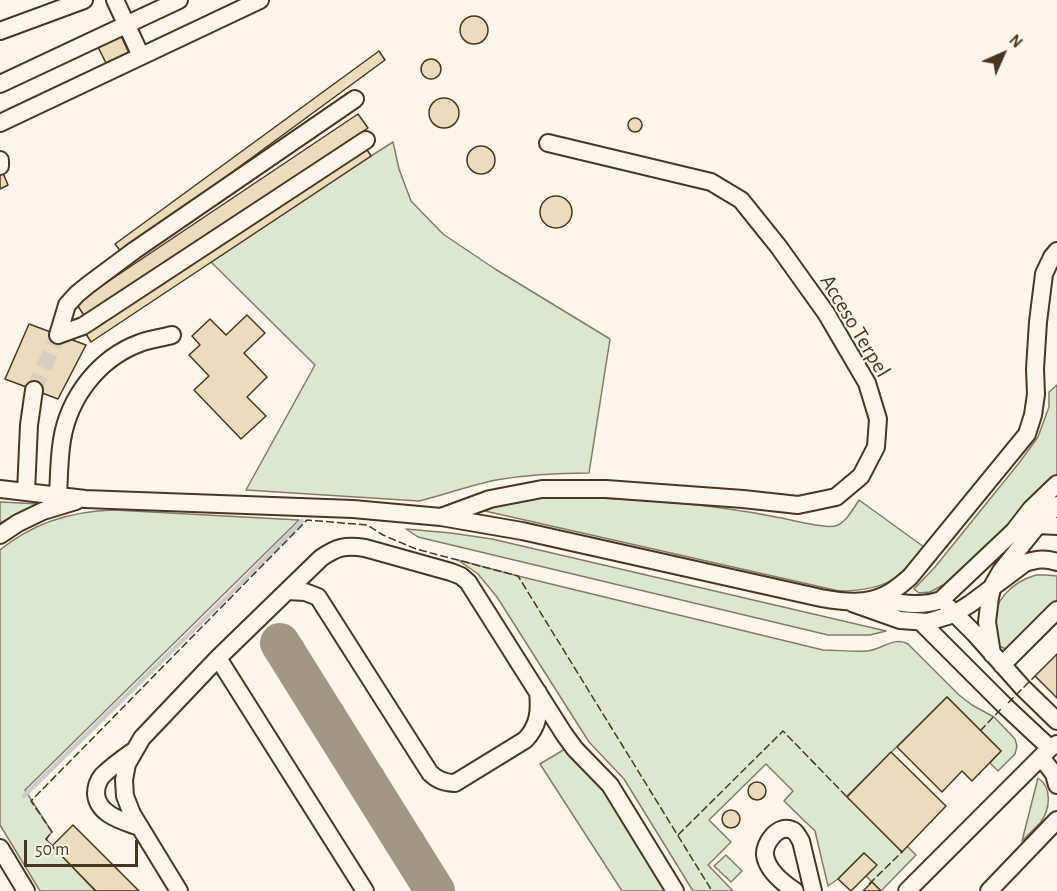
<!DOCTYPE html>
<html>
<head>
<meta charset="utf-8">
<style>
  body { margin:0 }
  #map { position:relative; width:1057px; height:891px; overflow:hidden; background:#fbf6e9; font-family:"Alegreya Sans",sans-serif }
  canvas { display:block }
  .north { position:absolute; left:973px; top:24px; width:60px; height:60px; -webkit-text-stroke:4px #fbf6e9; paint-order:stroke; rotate:45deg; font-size:16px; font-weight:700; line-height:24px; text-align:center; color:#4a3520 }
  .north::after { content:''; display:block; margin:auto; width:21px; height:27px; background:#4a3520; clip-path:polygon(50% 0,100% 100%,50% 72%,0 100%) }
  .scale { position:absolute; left:24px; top:840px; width:114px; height:27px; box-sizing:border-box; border:3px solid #4a3520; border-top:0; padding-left:8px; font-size:18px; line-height:21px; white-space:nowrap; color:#4a3520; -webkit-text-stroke:4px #fbf6e9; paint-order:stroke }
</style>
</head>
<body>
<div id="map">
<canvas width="1057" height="891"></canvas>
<div class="north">N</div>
<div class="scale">50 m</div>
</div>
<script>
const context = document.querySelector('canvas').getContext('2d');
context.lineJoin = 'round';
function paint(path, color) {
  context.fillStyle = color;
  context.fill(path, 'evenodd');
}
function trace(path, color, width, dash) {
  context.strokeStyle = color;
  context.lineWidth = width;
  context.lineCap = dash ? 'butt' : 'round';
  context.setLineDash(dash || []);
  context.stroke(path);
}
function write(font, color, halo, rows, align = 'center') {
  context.font = font + ' "Alegreya Sans",sans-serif';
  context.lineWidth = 4.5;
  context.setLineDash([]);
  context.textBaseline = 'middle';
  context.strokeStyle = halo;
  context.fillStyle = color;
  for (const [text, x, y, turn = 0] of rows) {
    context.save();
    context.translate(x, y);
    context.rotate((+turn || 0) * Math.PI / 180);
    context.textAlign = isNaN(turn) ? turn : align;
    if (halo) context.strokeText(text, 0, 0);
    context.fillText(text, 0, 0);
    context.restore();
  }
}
const green = new Path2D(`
  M393 142 399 169 411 201 443 234 495 269 610 339 589 473C559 473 525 475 496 480 470 485 445 495 419 501L246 490 315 365 211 262 371 156Z
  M1057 385V479L945 584 930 592 919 593 914 589 935 567 1019 463 1038 437 1049 407V392Z
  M553 496C629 499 702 502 776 517 789 519 824 529 835 526 846 523 853 509 859 500L924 547C916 556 904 572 895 578 879 589 857 591 839 591L485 511C507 500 530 498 553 496Z
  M0 502 39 504 24 510 0 523Z
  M114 510 299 520 25 790 52 832 46 839 95 891H40L0 825V550C33 523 72 511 114 510Z
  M406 529 451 533 492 539 886 631 870 635H828L418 537Z
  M458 560 518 576 823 650C837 650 852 652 867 651 881 650 894 636 908 644L959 695 972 705 994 717 1015 739 1017 746 1015 754 998 771 990 763 1001 751 947 697 847 796 901 851 907 846 916 855 881 891 866 876 876 865 864 853 838 879 828 886 815 831 784 801 793 791 766 764 709 820 731 842 708 865 733 891H693L624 779 589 742 497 597 478 574Z
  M1036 575H1046L1057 576V604L1012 648 1006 649 999 646C998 640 995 633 994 627 992 601 1012 582 1036 575Z
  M570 746 604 784 671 891H622L540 764Z
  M1038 778C1053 788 1050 810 1040 823 1034 829 1028 835 1022 841Z
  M726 855 742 871 731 882 714 866Z`);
paint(green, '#dce7d0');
trace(green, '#887966', 1.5);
trace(new Path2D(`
  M24 796 236 588 302 521`), '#c9cecd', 4.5);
trace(new Path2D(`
  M280 643 435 891`), '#a29684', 40);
const building = new Path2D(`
  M460 30a14 14 0 1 1 28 0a14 14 0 1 1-28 0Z
  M121 36 130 55 107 65 98 47Z
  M379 51 385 60 122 253 115 244Z
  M421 69a10 10 0 1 1 20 0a10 10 0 1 1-20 0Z
  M429 113a15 15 0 1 1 30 0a15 15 0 1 1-30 0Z
  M358 114 368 128 85 317 76 303Z
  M628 125a7 7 0 1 1 14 0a7 7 0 1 1-14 0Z
  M467 160a14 14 0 1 1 28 0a14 14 0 1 1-28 0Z
  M366 148 371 156 91 342 86 334Z
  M3 173 8 185 0 189V174Z
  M540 212a16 16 0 1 1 32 0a16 16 0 1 1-32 0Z
  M247 315 265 333 244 353 267 377 247 397 266 416 241 439 194 390 209 376 189 355 200 345 192 336 210 319 226 335Z
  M29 324 86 345 58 399 5 379Z
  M1057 654V698L1035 676Z
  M947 697 1001 751 972 781 962 771 942 792 897 747Z
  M891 752 946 806 902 852 847 797Z
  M748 791a9 9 0 1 1 18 0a9 9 0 1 1-18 0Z
  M722 819a9 9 0 1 1 18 0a9 9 0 1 1-18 0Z
  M73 825 139 891H96L52 846Z
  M864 853 877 865 851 891 838 879Z
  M872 882 881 891H863Z`);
paint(building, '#ecdcbc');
trace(building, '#4a3520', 1.5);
trace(new Path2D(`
  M34 390 58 335`), '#d8cfc1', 16, [16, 8]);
const minor = new Path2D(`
  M115 0 141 56
  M0 31 84 0
  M0 84 179 0
  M0 123 260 0
  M0 160V166
  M58 335 67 305 77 294 88 285 135 250 355 99
  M58 335 83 326 366 140
  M0 489 85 499 353 509 441 517 522 531 821 598C843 602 867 605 887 594 895 590 903 583 910 577L1027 434 1033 415 1036 394 1035 369 1038 322 1044 274 1052 257 1057 251
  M26 492 29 425 34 390
  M58 496C59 477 59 458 62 440 69 397 99 358 140 343 150 339 161 338 172 335
  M441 517 490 499 542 489H606L743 499 798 505 836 497 861 476 876 447 878 419 867 383 826 313 778 246 741 200 711 182 548 143
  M1014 531 1031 509 1057 484
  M0 535 18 523 43 511 76 501
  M287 591 305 592 318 597 430 773C437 780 444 783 455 783L525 740C539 726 540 710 538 692
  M874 599C897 602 919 608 941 600L1014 531 1038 525 1057 526
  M852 603 900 620 928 622 954 614 970 604 1025 563C1037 559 1045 558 1057 562
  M948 607 975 634 1023 688 1057 721
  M921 622 1005 706 1050 748
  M992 654 987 622 990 597 993 585 1001 571 1038 525 1057 505
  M218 658 365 891
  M1002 665 1057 610
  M132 752C122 759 111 767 102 776 98 781 96 787 96 794 98 815 123 821 139 827
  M1041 757 1054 774 1057 785
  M0 848 26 891
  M179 891 132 814 125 796 124 780 127 764 142 738 218 658 321 558C337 547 345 545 365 548L451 572 461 576 468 582 564 734 575 749 610 785 675 891
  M795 891C783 883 767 870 765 855 764 843 778 824 792 830 797 832 798 837 801 841L813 891
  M907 891 1050 748 1057 744
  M989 891 1057 820`);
trace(minor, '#4a3520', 20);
trace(minor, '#fbf6e9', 16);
trace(new Path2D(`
  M1008 703 1035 676
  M980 731 1001 709
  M678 835 783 731 849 799
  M55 849 46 839 52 832 31 801 307 520 367 525 383 535 416 549 518 576 712 891
  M869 884 902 852 900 850`), '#4a3520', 1.5, [8, 3]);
write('22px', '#4a3520', '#fbf6e9', [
  ["Acceso Terpel",855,326,59]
]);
</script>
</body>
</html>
